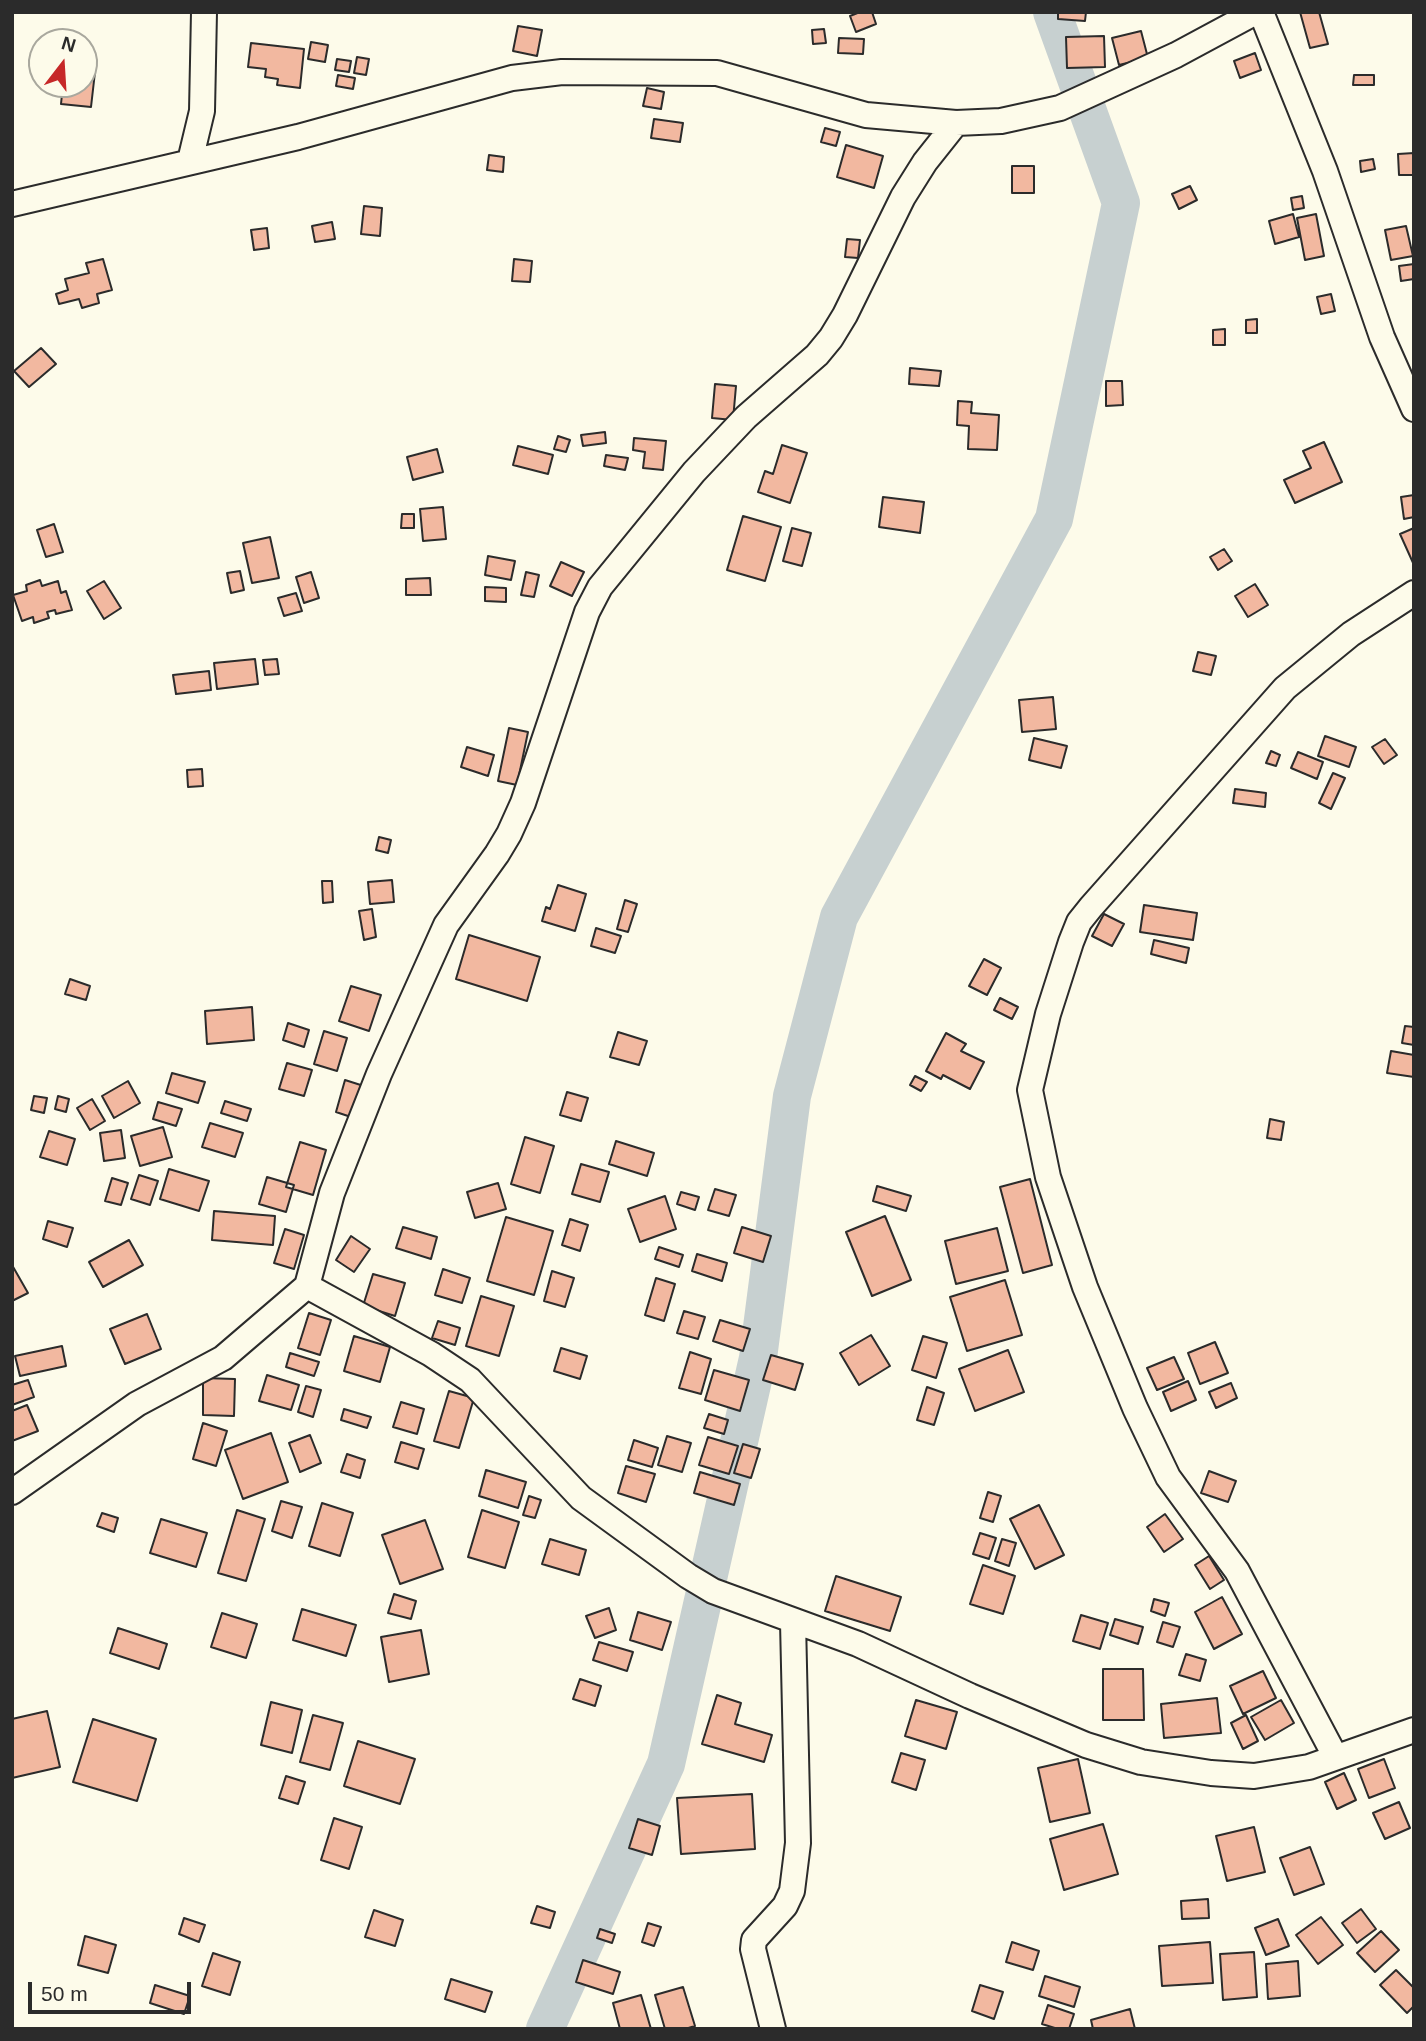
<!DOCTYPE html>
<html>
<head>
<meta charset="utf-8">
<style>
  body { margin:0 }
  #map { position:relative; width:1426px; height:2041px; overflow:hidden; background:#fdfbea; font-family:Arial,sans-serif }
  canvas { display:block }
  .frame { position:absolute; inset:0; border:14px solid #2b2b2b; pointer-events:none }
  .north { position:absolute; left:28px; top:28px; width:70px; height:70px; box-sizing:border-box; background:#fdfbea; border:2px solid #a9a89e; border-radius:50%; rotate:17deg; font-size:19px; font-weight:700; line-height:28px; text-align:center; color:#2b2b2b }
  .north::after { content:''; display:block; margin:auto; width:24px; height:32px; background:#c62828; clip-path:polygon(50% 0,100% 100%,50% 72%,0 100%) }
  .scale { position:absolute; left:28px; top:1982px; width:163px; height:32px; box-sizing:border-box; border:4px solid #2b2b2b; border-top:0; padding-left:9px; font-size:21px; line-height:24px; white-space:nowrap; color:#2b2b2b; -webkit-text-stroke:5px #fdfbea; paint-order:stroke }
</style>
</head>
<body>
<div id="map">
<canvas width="1426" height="2041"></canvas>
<div class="frame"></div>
<div class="north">N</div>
<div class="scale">50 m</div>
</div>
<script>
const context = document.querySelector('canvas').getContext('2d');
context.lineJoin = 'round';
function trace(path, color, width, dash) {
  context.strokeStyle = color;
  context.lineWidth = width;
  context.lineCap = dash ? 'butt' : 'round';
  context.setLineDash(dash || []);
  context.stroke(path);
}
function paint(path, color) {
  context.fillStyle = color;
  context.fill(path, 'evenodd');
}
trace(new Path2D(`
  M545 2029 666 1764 758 1358 792 1096 839 917 1054 519 1121 203 1052 12`), '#c7d0d0', 38);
const building = new Path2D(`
  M860 12H872L876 24 856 32 850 16Z
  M1058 12H1086L1085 21 1058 19Z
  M1300 12H1319L1328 44 1310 48Z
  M518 26 542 30 537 56 513 51Z
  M824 29 826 43 813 44 812 30Z
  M1141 31 1148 58 1119 65 1112 38Z
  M1104 36 1105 67 1067 68 1066 37Z
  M839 38 864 39 863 54 838 53Z
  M311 42 328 45 325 62 308 59Z
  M251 43 304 49 300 88 277 85 278 79 265 77 266 69 248 67Z
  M1255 53 1261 70 1240 78 1234 61Z
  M357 57 369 59 366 75 354 73Z
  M337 59 351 61 349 72 335 70Z
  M84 71 95 72 91 107 61 104 63 84H84Z
  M338 75 355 78 353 89 336 86Z
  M1354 75H1374V85H1353Z
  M647 88 664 92 661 109 643 106Z
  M654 119 683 123 680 142 651 138Z
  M825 128 840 132 836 146 821 142Z
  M846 145 883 156 874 188 837 177Z
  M1414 153V175H1399L1398 154Z
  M489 155 504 157 503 172 487 170Z
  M1373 159 1375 169 1361 172 1360 161Z
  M1012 166H1034V193H1012Z
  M1190 186 1197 200 1179 209 1172 194Z
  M1302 196 1304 208 1293 210 1291 198Z
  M364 206 382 208 380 236 361 234Z
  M1293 214 1299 237 1275 244 1269 221Z
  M1316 214 1324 256 1305 260 1297 218Z
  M332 222 335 239 315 242 312 226Z
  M1406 226 1413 256 1391 260 1385 230Z
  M267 228 269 248 254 250 251 230Z
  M847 239 860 240 858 258 845 257Z
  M103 259 112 290 97 294 99 303 82 308 79 299 59 304 56 294 68 290 65 279 89 273 86 263Z
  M514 259 532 261 530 282 512 281Z
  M1414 264V279L1401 281 1399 266Z
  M1331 294 1335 311 1321 314 1317 297Z
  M1257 319V333H1246V320Z
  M1225 329V345H1213V330Z
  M41 348 56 364 29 387 14 371Z
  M910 368 941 371 939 386 909 384Z
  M1106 381H1122L1123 405 1106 406Z
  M715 384 736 386 733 420 712 418Z
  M958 401 972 402 971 413 999 415 997 450 968 449 969 426 957 425Z
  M605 432 606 443 583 446 581 435Z
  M558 436 570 440 566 452 554 449Z
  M634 438 666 441 663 470 643 468 645 452 633 450Z
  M1324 442 1342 482 1295 503 1284 480 1311 468 1303 451Z
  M782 445 807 453 790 503 758 492 765 471 773 474Z
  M518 446 553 455 548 474 513 465Z
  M437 449 443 472 413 480 407 457Z
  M606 455 628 458 625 470 604 466Z
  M1414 495V517L1404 519 1401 497Z
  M883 497 924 502 920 533 879 527Z
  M443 507 446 539 423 541 420 509Z
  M402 514H414V528H401Z
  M743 516 781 527 765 581 727 570Z
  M54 524 63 552 46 557 37 530Z
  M792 528 811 533 802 566 783 561Z
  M1414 528V565L1400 534Z
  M270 537 279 578 252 583 243 543Z
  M1224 549 1232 561 1218 570 1210 557Z
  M488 556 515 561 511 580 485 575Z
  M561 562 584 572 572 596 550 586Z
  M240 571 244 590 231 593 227 573Z
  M311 572 319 598 304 603 296 577Z
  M526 572 539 575 534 597 521 595Z
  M430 578 431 595H406V579Z
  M40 580 42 586 58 581 61 593 66 591 72 610 56 614 55 610 47 612 49 618 34 623 33 617 22 621 13 595 27 591 26 585Z
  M104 581 121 608 104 619 87 591Z
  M1255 584 1268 605 1248 617 1235 596Z
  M485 587 506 588V602L485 601Z
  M296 593 302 611 284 616 278 598Z
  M1198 652 1216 656 1211 675 1193 671Z
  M255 659 258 684 217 689 214 663Z
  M277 659 279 674 265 675 263 660Z
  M209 671 211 690 176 694 173 675Z
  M1053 697 1056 729 1022 732 1019 700Z
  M509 728 528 732 517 785 498 781Z
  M1325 736 1356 747 1349 767 1318 756Z
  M1034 738 1067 746 1061 768 1029 760Z
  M1385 739 1397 755 1384 764 1372 747Z
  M467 747 494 755 488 776 461 767Z
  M1271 751 1280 755 1276 766 1266 763Z
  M1298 752 1323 762 1317 779 1291 768Z
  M202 769 203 786 188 787 187 770Z
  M1333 773 1345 778 1331 809 1319 803Z
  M1235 789 1266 793 1265 807 1233 803Z
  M379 837 391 840 388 853 376 850Z
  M392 880 394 902 370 904 368 882Z
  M322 881H332L333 902 323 903Z
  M558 885 586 894 575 931 542 921 546 907 550 909Z
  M625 900 637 904 628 932 617 929Z
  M1144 905 1197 913 1193 940 1140 932Z
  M372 909 376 937 364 940 359 911Z
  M1104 914 1124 924 1112 946 1092 936Z
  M596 928 621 936 615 953 591 946Z
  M469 935 540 957 527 1001 456 979Z
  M1154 940 1189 948 1186 963 1151 954Z
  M984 959 1001 968 987 995 969 986Z
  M70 979 90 986 86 1000 65 994Z
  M351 986 381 995 369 1031 339 1021Z
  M1000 998 1018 1007 1012 1019 994 1010Z
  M252 1007 254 1040 207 1044 205 1011Z
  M288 1023 309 1030 304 1047 283 1040Z
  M1405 1026 1414 1027V1045L1402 1043Z
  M324 1031 347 1038 337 1071 314 1064Z
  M618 1032 647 1041 639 1065 610 1057Z
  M946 1033 966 1044 961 1051 984 1062 970 1089 943 1075 941 1079 926 1071Z
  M1391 1051 1414 1055V1077L1387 1073Z
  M287 1063 312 1070 304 1096 279 1089Z
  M172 1073 205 1082 198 1103 166 1093Z
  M915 1076 927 1082 921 1091 910 1085Z
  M345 1080 367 1087 357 1119 336 1112Z
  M128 1081 140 1103 114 1118 102 1096Z
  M567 1092 588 1098 581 1121 560 1115Z
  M34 1096 47 1098 44 1113 31 1110Z
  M58 1096 69 1099 66 1112 55 1109Z
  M92 1099 105 1121 90 1130 77 1108Z
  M225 1101 251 1109 247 1121 221 1113Z
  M158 1102 182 1109 176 1126 153 1119Z
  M1270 1119 1284 1122 1281 1140 1267 1138Z
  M210 1123 243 1133 235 1157 202 1147Z
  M163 1127 172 1157 140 1166 131 1136Z
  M121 1130 125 1158 104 1161 100 1133Z
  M49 1131 75 1139 67 1165 40 1157Z
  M525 1137 554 1146 540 1193 511 1184Z
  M616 1141 654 1153 647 1176 609 1164Z
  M300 1142 326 1150 313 1195 286 1187Z
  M581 1164 609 1172 600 1202 572 1194Z
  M169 1169 209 1181 199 1211 160 1199Z
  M139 1175 158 1181 150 1205 131 1199Z
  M267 1177 294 1185 286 1212 259 1204Z
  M112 1178 128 1183 121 1205 105 1201Z
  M1030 1179 1052 1265 1023 1273 1000 1187Z
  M498 1183 506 1209 475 1218 467 1192Z
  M877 1186 911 1196 906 1211 873 1201Z
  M715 1189 736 1195 729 1216 708 1210Z
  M681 1192 699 1197 695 1210 677 1204Z
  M665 1196 676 1229 640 1242 628 1209Z
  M214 1211 275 1216 273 1245 212 1240Z
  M885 1216 911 1280 872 1296 846 1232Z
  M506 1217 553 1231 534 1295 487 1281Z
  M570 1219 588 1225 580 1251 562 1245Z
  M48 1221 73 1228 67 1247 43 1239Z
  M403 1227 437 1237 431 1259 396 1248Z
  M742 1227 771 1236 763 1262 734 1253Z
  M997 1228 1008 1271 956 1284 945 1241Z
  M285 1229 304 1235 294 1269 274 1263Z
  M351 1236 370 1249 354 1272 336 1260Z
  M129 1240 143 1265 103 1287 89 1262Z
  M659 1247 683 1255 679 1267 655 1259Z
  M697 1254 727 1263 722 1281 692 1271Z
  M12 1265 28 1293 12 1301Z
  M443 1269 470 1278 462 1303 435 1295Z
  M552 1271 574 1278 565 1307 544 1301Z
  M373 1274 405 1283 395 1316 363 1306Z
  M656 1278 675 1284 664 1321 645 1315Z
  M1005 1280 1022 1335 967 1351 950 1297Z
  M481 1296 514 1306 499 1356 466 1346Z
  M684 1311 705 1317 698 1339 677 1333Z
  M309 1313 331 1320 320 1355 298 1348Z
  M147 1314 161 1349 125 1364 110 1329Z
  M720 1320 750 1329 743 1351 713 1341Z
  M438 1321 460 1328 455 1345 432 1338Z
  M871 1335 890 1366 859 1385 840 1353Z
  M354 1336 390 1347 380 1382 344 1371Z
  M923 1336 947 1343 936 1378 912 1370Z
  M1215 1342 1228 1373 1200 1384 1188 1353Z
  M62 1346 66 1366 20 1376 15 1356Z
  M561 1348 587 1356 580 1379 554 1371Z
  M1008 1350 1024 1392 975 1411 959 1369Z
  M690 1352 711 1359 701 1394 679 1388Z
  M290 1353 319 1362 314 1376 286 1367Z
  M771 1355 803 1364 795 1390 763 1380Z
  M1174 1357 1184 1379 1157 1390 1147 1368Z
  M714 1370 749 1380 740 1411 705 1400Z
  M267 1375 299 1385 291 1410 259 1401Z
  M203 1378 235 1379 234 1416 203 1415Z
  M28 1380 34 1397 12 1405V1385Z
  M1188 1381 1196 1400 1171 1411 1163 1392Z
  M1231 1383 1237 1398 1216 1408 1209 1392Z
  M306 1386 321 1390 313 1417 298 1412Z
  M927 1387 944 1393 934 1425 917 1420Z
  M449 1391 474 1398 459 1448 434 1441Z
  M401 1402 424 1409 417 1434 393 1427Z
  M27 1405 38 1431 12 1441V1411Z
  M344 1409 371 1417 367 1428 341 1420Z
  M709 1414 728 1420 724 1434 704 1428Z
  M203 1423 227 1431 216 1466 193 1459Z
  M271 1433 288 1482 243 1499 225 1450Z
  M310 1435 321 1463 300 1472 289 1443Z
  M667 1436 691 1443 682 1472 658 1465Z
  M708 1437 738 1446 729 1474 699 1465Z
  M634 1440 658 1448 652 1467 628 1460Z
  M401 1442 424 1449 418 1469 395 1462Z
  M743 1444 760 1449 751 1478 734 1473Z
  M347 1454 365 1460 360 1478 341 1472Z
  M626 1466 655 1474 646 1502 618 1493Z
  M486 1470 526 1482 518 1508 479 1496Z
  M1209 1471 1236 1481 1228 1502 1201 1493Z
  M700 1472 740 1484 734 1505 694 1493Z
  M988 1492 1001 1496 993 1522 980 1518Z
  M529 1496 541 1500 535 1518 523 1515Z
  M281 1501 302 1507 292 1538 272 1531Z
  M322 1503 353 1513 340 1556 309 1546Z
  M1039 1505 1064 1555 1035 1569 1010 1519Z
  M237 1510 265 1519 246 1581 218 1573Z
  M482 1510 519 1522 505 1568 468 1557Z
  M102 1513 118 1518 114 1532 97 1526Z
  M1165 1514 1183 1539 1164 1552 1147 1527Z
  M161 1519 207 1533 196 1567 150 1553Z
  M425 1520 443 1569 400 1584 382 1535Z
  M980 1533 996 1538 989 1559 973 1554Z
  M550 1539 586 1550 579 1575 542 1564Z
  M1002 1539 1016 1543 1009 1566 995 1561Z
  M1209 1556 1224 1580 1210 1589 1195 1565Z
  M983 1565 1015 1576 1003 1614 970 1604Z
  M836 1576 901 1597 890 1631 825 1611Z
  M394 1594 416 1601 411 1619 388 1613Z
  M1222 1597 1242 1634 1214 1649 1195 1612Z
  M1154 1599 1169 1603 1165 1616 1151 1611Z
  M609 1608 616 1630 595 1638 586 1616Z
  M302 1609 356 1625 346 1656 293 1640Z
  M638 1612 671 1622 662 1650 630 1640Z
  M222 1613 257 1624 246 1658 211 1647Z
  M1081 1615 1108 1623 1100 1649 1073 1641Z
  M1115 1619 1143 1627 1138 1644 1110 1635Z
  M1163 1622 1180 1627 1173 1647 1157 1642Z
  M118 1628 167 1644 159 1669 110 1653Z
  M421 1630 429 1674 389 1682 381 1637Z
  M599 1642 633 1652 627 1671 593 1660Z
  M1186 1654 1206 1660 1200 1681 1179 1675Z
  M1103 1669H1143L1144 1720H1103Z
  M1263 1671 1276 1698 1243 1714 1230 1686Z
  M580 1679 601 1686 595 1706 573 1699Z
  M717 1695 741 1703 735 1724 772 1735 764 1762 702 1744Z
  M1217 1698 1221 1733 1164 1738 1161 1704Z
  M916 1700 957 1712 946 1749 905 1736Z
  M1281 1700 1294 1723 1265 1740 1251 1717Z
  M271 1702 302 1710 292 1753 261 1745Z
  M47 1711 60 1767 12 1778V1719Z
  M313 1715 343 1723 330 1770 300 1762Z
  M1246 1715 1258 1741 1243 1749 1231 1723Z
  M93 1719 156 1739 137 1801 73 1782Z
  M358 1741 415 1759 400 1804 344 1786Z
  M901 1753 925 1760 916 1790 892 1782Z
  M1078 1759 1090 1813 1050 1822 1038 1768Z
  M1384 1759 1395 1788 1369 1798 1358 1769Z
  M1344 1773 1356 1800 1337 1809 1325 1782Z
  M286 1776 305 1782 298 1804 279 1798Z
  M752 1794 755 1849 681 1854 677 1798Z
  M1399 1802 1410 1828 1385 1839 1373 1813Z
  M334 1818 362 1827 349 1869 321 1860Z
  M638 1819 660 1826 652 1855 629 1848Z
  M1103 1824 1118 1874 1064 1890 1050 1839Z
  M1254 1827 1265 1872 1227 1881 1216 1836Z
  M1310 1847 1324 1884 1294 1895 1280 1858Z
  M1208 1899 1209 1918 1182 1919 1181 1901Z
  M537 1906 555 1912 550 1928 531 1923Z
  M1361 1909 1376 1929 1357 1943 1342 1923Z
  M374 1910 403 1920 395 1946 365 1937Z
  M1321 1917 1343 1945 1318 1964 1296 1935Z
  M184 1918 205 1925 199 1942 179 1934Z
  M1278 1919 1289 1946 1266 1955 1255 1928Z
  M648 1923 661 1927 654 1946 642 1942Z
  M600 1929 615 1934 612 1943 597 1938Z
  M1381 1931 1399 1950 1375 1972 1357 1953Z
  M85 1936 116 1945 108 1973 78 1965Z
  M1012 1942 1039 1951 1033 1970 1006 1962Z
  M1210 1942 1213 1983 1162 1986 1159 1946Z
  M1254 1952 1257 1997 1223 2000 1220 1954Z
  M213 1953 240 1962 230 1995 202 1986Z
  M583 1960 620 1972 613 1994 576 1982Z
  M1298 1961 1300 1996 1268 1999 1266 1964Z
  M1396 1970 1414 1988V2006L1407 2013 1380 1985Z
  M1045 1976 1080 1987 1074 2007 1039 1996Z
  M451 1979 492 1992 485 2012 445 1999Z
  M155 1985 190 1996 184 2014 150 2003Z
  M980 1985 1003 1992 994 2019 972 2011Z
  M683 1987 695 2026 685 2029H665L655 1995Z
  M641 1995 651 2029H620L613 2003Z
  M1048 2005 1074 2014 1069 2029H1058L1042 2024Z
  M1130 2009 1135 2029H1093L1091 2020Z`);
paint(building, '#f2b8a0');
trace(building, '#2b2b2b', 2);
const minor = new Path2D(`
  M1261 12 1325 171 1382 337 1414 409
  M190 161 202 111 204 12
  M12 204 298 137 512 78 562 72 717 73 866 115 956 123 1001 121 1060 108 1176 55 1256 12
  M307 1286 431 1354 470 1380 581 1498 688 1576 713 1591 858 1644 970 1696 1086 1745 1141 1762 1211 1773 1254 1776 1309 1767 1414 1730
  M12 1492 137 1404 223 1358 307 1286 332 1193 379 1074 446 925 497 854 509 834 523 803 587 612 600 587 694 472 746 417 817 355 831 338 845 315 903 197 925 162 956 123
  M1335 1756 1237 1571 1168 1477 1135 1408 1085 1287 1048 1177 1030 1090 1048 1014 1071 942 1079 922 1091 907 1285 688 1351 634 1414 593
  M773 2029 753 1949 754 1940 785 1906 792 1891 798 1843 793 1622`);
trace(minor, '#2b2b2b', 28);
trace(minor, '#fdfbea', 24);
</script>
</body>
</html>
